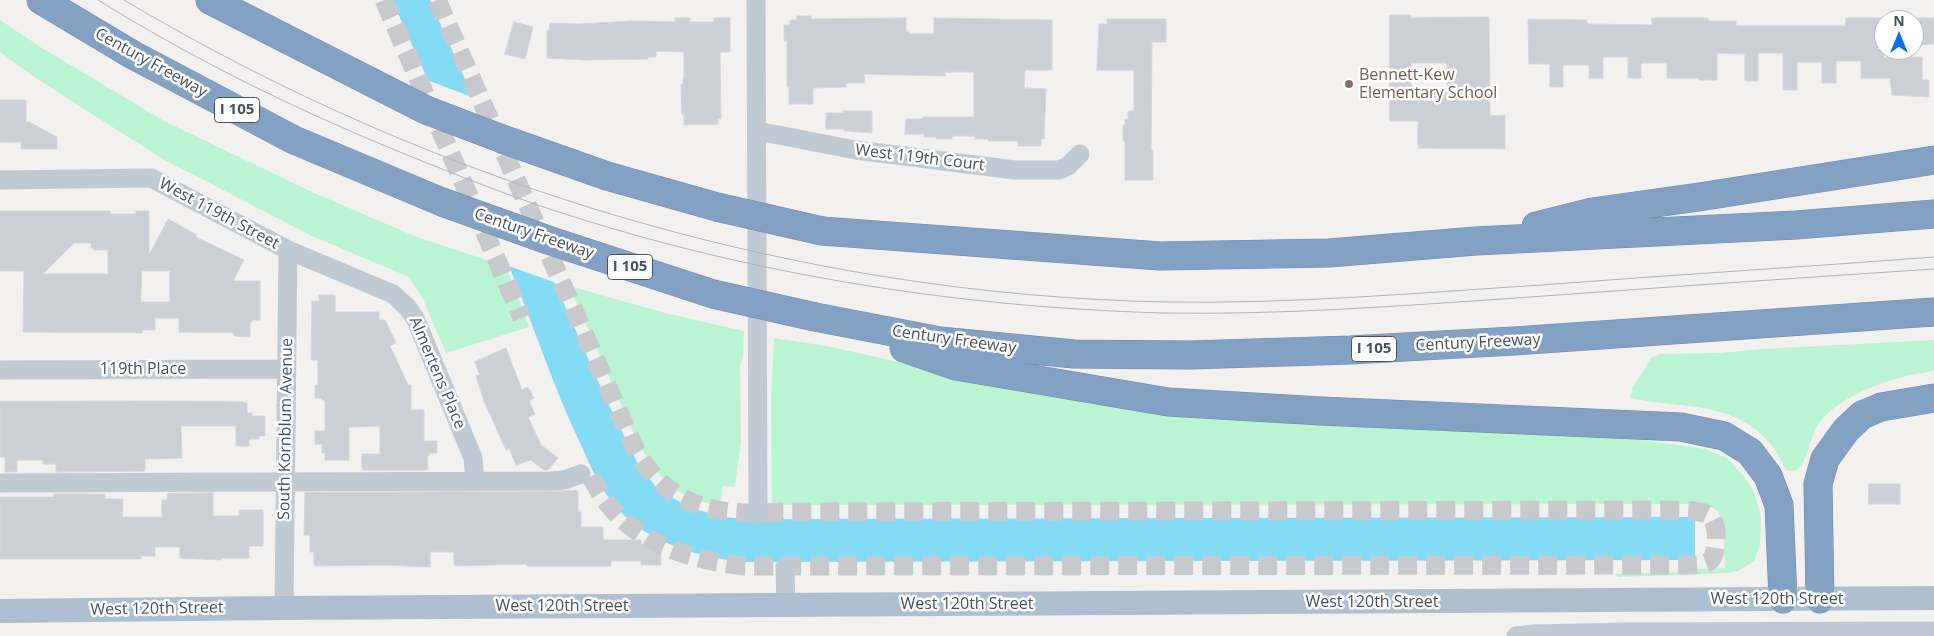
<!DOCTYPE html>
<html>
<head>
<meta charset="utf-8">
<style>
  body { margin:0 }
  #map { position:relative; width:1934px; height:636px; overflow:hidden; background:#f3f0f0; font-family:"Open Sans",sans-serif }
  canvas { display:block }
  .north { position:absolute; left:1874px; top:10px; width:50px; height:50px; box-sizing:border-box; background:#fff; border:1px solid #b5babf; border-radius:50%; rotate:0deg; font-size:14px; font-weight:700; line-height:20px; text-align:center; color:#465360 }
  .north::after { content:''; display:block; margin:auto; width:18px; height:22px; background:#086af5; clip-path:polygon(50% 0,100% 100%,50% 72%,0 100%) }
</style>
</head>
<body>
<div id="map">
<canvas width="1934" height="636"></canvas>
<div class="north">N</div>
</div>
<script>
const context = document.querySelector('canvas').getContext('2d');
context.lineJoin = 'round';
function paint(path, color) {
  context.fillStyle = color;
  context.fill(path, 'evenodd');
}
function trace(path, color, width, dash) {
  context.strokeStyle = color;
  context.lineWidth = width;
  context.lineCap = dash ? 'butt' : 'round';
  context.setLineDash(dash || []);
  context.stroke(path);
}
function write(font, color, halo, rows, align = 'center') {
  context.font = font + ' "Open Sans",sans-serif';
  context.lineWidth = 5;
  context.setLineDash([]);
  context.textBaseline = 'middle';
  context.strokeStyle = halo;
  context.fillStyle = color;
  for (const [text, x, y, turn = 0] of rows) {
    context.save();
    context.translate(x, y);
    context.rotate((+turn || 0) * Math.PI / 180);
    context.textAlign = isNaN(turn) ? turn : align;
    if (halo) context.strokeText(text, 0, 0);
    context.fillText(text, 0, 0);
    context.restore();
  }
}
paint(new Path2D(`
  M0 20 42 48 164 121 312 192 419 238 506 266 529 327 446 353 423 299 409 277 312 236 161 158 34 77 0 52Z
  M569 286 665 313 744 331 743 356 740 365 741 441 735 487 722 486 721 507C706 503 691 499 678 491 642 467 628 418 611 381 597 349 583 318 569 286Z
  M774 338 832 347 1004 386 1140 409 1244 421 1504 430 1636 439 1705 449 1727 458 1745 478 1754 492 1761 517 1760 544 1754 561 1738 571 1728 573 1618 577 1615 574 1689 572 1695 571V569L1725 568 1723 521 1717 511 1707 504 776 505 772 503 771 400Z
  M1934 340V370C1926 373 1919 373 1911 375 1880 382 1839 397 1819 423 1808 437 1807 479 1786 470 1781 462 1778 453 1772 446 1737 400 1681 409 1630 398L1632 389 1651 358 1660 354 1720 353 1762 349Z`), '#bbf4d2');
paint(new Path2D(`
  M392 0H430L606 399 638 464 656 487 686 506 722 517 748 519 1695 517V560L745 562C698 557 649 544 616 507 600 489 591 467 581 445 553 387 534 326 509 266 473 177 431 89 392 0Z`), '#84dbf5');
paint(new Path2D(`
  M424 79 475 98 559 284 506 265Z`), '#f3f0f0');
const building = new Path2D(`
  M1390 15H1411V18L1489 17 1490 116 1505 115V149L1418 148V121H1390ZM1411 63H1447V92H1412Z
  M797 16H811V19L906 18V32H909V34H934V18L1052 20V70H1025L1024 88 1046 89 1044 139H1041V146H1018V141H988V139H975V136H952V139H936V137H924V134H905L906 119H923V117H974V72H945V76L864 74 865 83H846V87L813 88V104H789V87H787V41H784V25H790V20H797Z
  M675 18H690V22H714V18H730V52H720L721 119H718V124L684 125V115H682L681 84H683V79H684V52L656 51V57H648V59L584 60 547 58V30L549 31 550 23 578 24 632 21 675 22Z
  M1652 18H1708V20L1711 21H1736V26H1845L1846 18H1884V58L1922 57V80H1929V97L1892 95 1890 78H1861V61H1836V83H1822V62H1797V90H1783V53H1758V81H1745V54L1717 53V80H1699V78H1667V63H1641V78H1628V57H1603V78H1589V65H1563V87H1550V64H1529L1528 19 1586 20 1588 24 1652 25Z
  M1914 18H1934V44L1914 45Z
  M1107 19H1166V42H1152L1151 150H1153V180H1125V141H1123V125H1125V119H1128V111H1134V70H1097L1099 24H1107Z
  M514 22 533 27 525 59 505 54Z
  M0 100H26V122H29L57 137V149H21V142H0Z
  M844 111H872V133L844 131V129H826V113H844Z
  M0 211H110V214H136V211H149V255L168 219 197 235 196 237 244 260 233 281H260V320H252V322H250V337L234 336V333L179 332V318H155V330H142V333L23 332 24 271H0ZM74 243H91V248H94V250H108V274H43ZM142 271H170V302H141Z
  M319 295H335V312H379V320H385L396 343 390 346 408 385H411V410H424V441H437V453H429V456H427L428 470H362V454H380V426L349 427V460H325V453H322V444H315V431H325V400H322V398H315V385H318V360H311L312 301H319Z
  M506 348 522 390 528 387 534 398 529 401 535 414 528 417 541 445 558 458 548 470H544L531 460 516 465 509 448 506 450 484 401 476 376 480 375 475 362Z
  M162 401 244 402 247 403V413H252V416H265V436H259V439H249V446H236V426H181L182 458 145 459V471L56 472V464H43V460H17V472H5V457H0V402Z
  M1869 484H1900V504H1869Z
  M578 491V512H581V527H603V540H641V544H650V549H661V565H641V561H611V566H527V564L457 566 454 565V552H430V567L386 565 314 566V552H310V535H304L305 493Z
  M213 493V516H239V510H263V546H249V558H221V560L180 558V547H155V556H141V559H0V497H54V494H105V499H123L122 517H162V500H167V494Z`);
paint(building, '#cccfd6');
trace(building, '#d4d6dc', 1);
trace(new Path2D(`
  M384 0 522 318
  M437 0 636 451C669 508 720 517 781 512L1664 510C1675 511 1703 509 1710 516 1719 524 1718 553 1710 561 1705 565 1697 565 1691 565L745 566C695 561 641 546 608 504 600 494 594 482 587 471L581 474`), '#c8c9cc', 19, [19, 9]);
const highway = new Path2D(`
  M41 0 133 55 294 140 442 202
  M210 0 426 110
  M505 140 607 176 717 207
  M1536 226 1592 212 1699 197 1934 160
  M822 231 1160 256 1329 253 1476 241 1796 225 1934 214
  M548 240 713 294
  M815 317 940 341 1074 354 1190 355 1350 350 1514 341 1934 312
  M904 348 956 366 1168 402 1321 411 1681 427 1724 436 1750 452 1768 476 1779 505 1783 599
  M1820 599 1818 484 1825 459 1846 430 1862 415 1881 407 1934 398`);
trace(highway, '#6f8caf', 29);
trace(new Path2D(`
  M756 0 758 514
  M757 131 856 150 1015 170H1059L1068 166 1080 154
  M0 180 151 178 288 250 393 294 408 308 415 318 473 458 475 481
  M0 370 286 369
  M0 483 550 481 564 480 581 474
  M785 567 786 605
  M284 608 288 250
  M1516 636 1536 634 1622 632 1934 631`), '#c0cad3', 19);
trace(new Path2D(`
  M0 611 284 608 1934 598`), '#adbfd1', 24);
trace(highway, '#83a1c3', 28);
trace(new Path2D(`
  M98 0C193 59 293 108 395 150 439 168 484 186 529 202 732 272 949 307 1164 313 1282 315 1399 306 1516 298 1655 288 1795 278 1934 269
  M124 0C438 187 801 295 1167 302 1292 304 1416 293 1541 285 1672 275 1803 267 1934 257`), '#b2b5bb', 1);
const highwayBridge = new Path2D(`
  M426 110 505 140
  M442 202 548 240
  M717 207 822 231
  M713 294 815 317`);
trace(highwayBridge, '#6f8caf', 29, []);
trace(highwayBridge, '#83a1c3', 28);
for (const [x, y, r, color] of [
  [1349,84,5,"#8d6e63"]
]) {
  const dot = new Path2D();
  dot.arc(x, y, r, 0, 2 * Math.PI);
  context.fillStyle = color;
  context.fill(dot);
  trace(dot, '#fff', 2);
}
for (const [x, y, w] of [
  [237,110,45],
  [630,267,45],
  [1374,349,45]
]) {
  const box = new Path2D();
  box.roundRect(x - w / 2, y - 12.5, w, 25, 4);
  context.fillStyle = '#fff';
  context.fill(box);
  trace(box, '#465360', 1);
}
write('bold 15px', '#465360', null, [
  ["I 105",237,110],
  ["I 105",630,267],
  ["I 105",1374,349]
]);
write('16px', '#465360', '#fff', [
  ["Century Freeway",151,63,29],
  ["West 119th Court",920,158,7],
  ["West 119th Street",219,214,28],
  ["Century Freeway",534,234,19],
  ["Century Freeway",954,340,8],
  ["Century Freeway",1478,343,-3],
  ["119th Place",143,369],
  ["Almertens Place",437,373,67],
  ["South Kornblum Avenue",286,429,-89],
  ["West 120th Street",1777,599],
  ["West 120th Street",1372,602],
  ["West 120th Street",967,604],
  ["West 120th Street",562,606],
  ["West 120th Street",157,609,-1]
]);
write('16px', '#785e54', '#fff', [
  ["Bennett-Kew",1359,75],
  ["Elementary School",1359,93]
], 'left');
</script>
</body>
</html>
